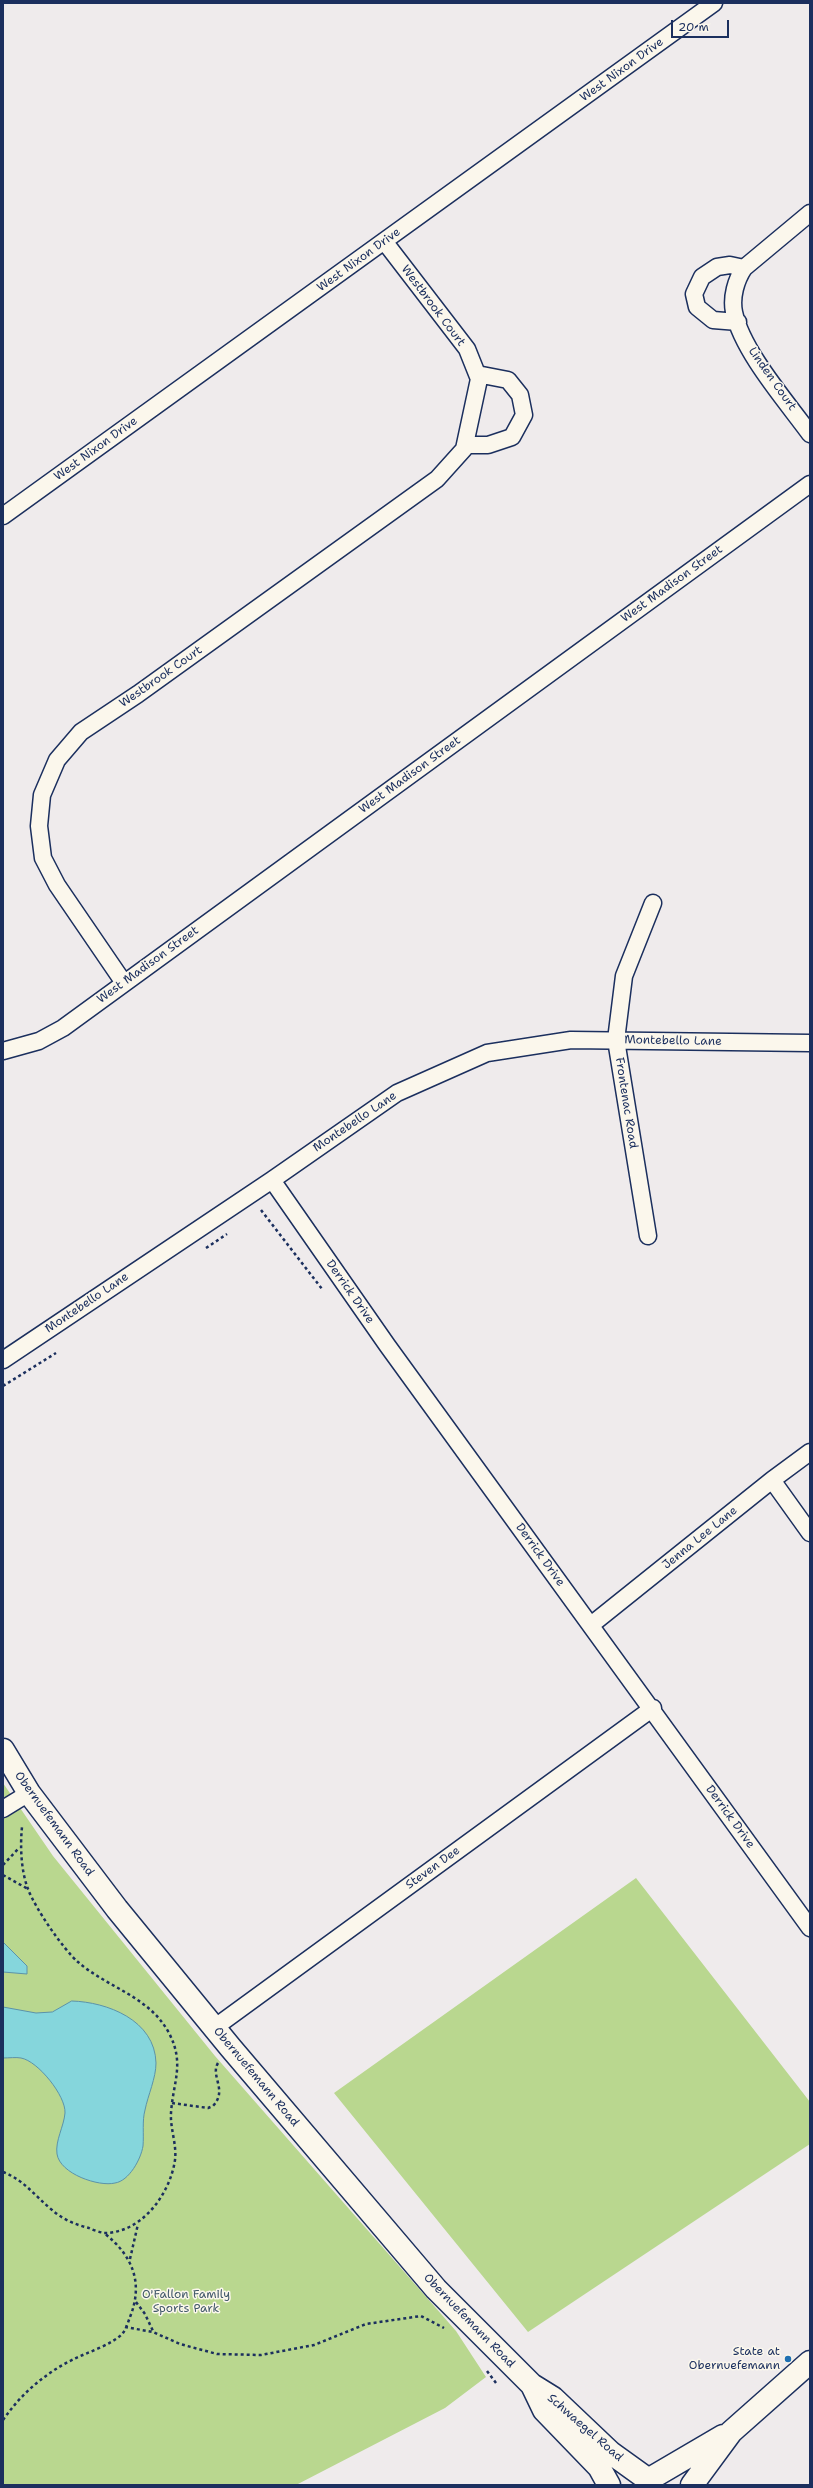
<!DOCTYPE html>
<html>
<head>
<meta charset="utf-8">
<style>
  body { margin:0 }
  #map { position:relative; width:813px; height:2488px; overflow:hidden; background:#efebec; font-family:"Shantell Sans",sans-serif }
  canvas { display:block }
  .frame { position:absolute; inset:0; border:4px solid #1b2f5e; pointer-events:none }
  .scale { position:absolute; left:671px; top:20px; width:58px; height:18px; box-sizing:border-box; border:2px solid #1b2f5e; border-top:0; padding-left:5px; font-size:12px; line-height:14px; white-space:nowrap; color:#1b2f5e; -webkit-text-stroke:3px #fbf7ec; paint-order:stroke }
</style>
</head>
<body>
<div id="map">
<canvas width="813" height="2488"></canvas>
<div class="frame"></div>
<div class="scale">20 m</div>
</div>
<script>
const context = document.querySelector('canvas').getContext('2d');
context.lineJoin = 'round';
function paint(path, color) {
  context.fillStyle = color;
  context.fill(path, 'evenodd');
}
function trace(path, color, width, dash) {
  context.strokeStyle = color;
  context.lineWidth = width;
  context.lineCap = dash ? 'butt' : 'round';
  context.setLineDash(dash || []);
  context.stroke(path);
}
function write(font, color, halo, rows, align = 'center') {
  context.font = font + ' "Shantell Sans",sans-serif';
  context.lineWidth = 3;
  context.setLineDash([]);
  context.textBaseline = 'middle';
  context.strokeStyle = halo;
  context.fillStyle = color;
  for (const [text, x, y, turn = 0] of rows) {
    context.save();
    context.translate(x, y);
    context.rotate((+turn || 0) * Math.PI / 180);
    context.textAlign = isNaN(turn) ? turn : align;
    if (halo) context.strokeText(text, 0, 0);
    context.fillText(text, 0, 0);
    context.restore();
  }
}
paint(new Path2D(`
  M3 1783 53 1856 215 2056 456 2331 486 2377 445 2408 296 2485H3Z
  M636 1878 810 2102V2144L528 2332 334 2093Z`), '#b9d78f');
const water = new Path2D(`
  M3 1942 27 1966V1974L3 1972Z
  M72 2001C107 2002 155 2020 156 2063 156 2078 148 2095 145 2110 142 2121 144 2134 143 2146 141 2159 129 2181 115 2183 99 2187 60 2174 57 2154 55 2141 64 2126 65 2113 66 2096 38 2061 21 2058 16 2057 9 2058 3 2058V2007L36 2013 52 2012Z`);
paint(water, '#85d6dc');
trace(water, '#5b93aa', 1);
const street = new Path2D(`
  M810 213 744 268C736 280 731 297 734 312 742 351 786 401 810 434
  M738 322 713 320 697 307 694 294 702 277 717 267 730 265 744 268
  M465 445H488L512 437 524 415 520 395 508 380 477 374
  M3 516 714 3
  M124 983 57 885 43 858 39 826 42 795 57 760 81 732 138 694 437 479 464 449 479 379 467 349 384 241
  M3 1051 39 1041 63 1028 810 484
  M272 1180 387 1345 810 1928
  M648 1236 616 1040 624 976 653 903
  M3 1360 272 1180 397 1093 487 1053 571 1040 810 1043
  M772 1480 810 1533
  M591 1625 772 1480 810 1452
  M3 1809 29 1793
  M214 2028 653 1708`);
const secondary = new Path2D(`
  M3 1750 29 1793 117 1909 230 2047 436 2289 532 2385 553 2398 611 2453 643 2476
  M532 2385 544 2410 599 2467 609 2485
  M653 2477 723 2436
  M692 2485 731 2432 810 2362`);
trace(street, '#1b2f5e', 19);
trace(secondary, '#1b2f5e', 25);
trace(new Path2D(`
  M261 1210 322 1289
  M206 1248 227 1234
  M3 1386 56 1353
  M3 1865 19 1848
  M3 1875 28 1889
  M172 2103 208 2108 213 2106C228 2090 210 2076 218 2063
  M3 2172C24 2180 35 2196 52 2210 62 2219 76 2225 89 2228 93 2230 99 2232 104 2233 142 2233 170 2194 175 2160 177 2145 170 2128 171 2113 173 2082 185 2064 169 2033 149 1996 108 1988 78 1962 63 1949 35 1908 28 1889 21 1871 20 1846 22 1827
  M130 2259 138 2224
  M136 2302 145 2314 153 2331
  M125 2327 153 2332 180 2344 217 2354 261 2355 314 2345 366 2324 421 2316 444 2328
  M487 2371 496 2383
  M3 2420C21 2394 45 2373 74 2359 86 2353 113 2344 122 2334 126 2330 128 2322 130 2317 144 2282 132 2255 104 2233`), '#1b2f5e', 2.5, [3, 3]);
trace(street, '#fbf7ec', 16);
trace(secondary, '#fbf7ec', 22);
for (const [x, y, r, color] of [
  [788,2359,4,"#1f6fb2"]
]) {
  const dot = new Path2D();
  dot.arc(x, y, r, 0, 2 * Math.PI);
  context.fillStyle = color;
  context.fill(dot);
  trace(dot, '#fbf7ec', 1.5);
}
write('12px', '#1b2f5e', '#fbf7ec', [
  ["West Nixon Drive",622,70,-36],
  ["West Nixon Drive",359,260,-36],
  ["Westbrook Court",433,306,53],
  ["Linden Court",772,379,55],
  ["West Nixon Drive",96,449,-36],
  ["West Madison Street",672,584,-36],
  ["Westbrook Court",161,677,-35],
  ["West Madison Street",410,775,-36],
  ["West Madison Street",148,965,-36],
  ["Montebello Lane",673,1041,1],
  ["Frontenac Road",626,1103,81],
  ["Montebello Lane",355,1122,-34],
  ["Derrick Drive",350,1292,55],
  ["Montebello Lane",87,1303,-34],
  ["Jenna Lee Lane",700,1538,-39],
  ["Derrick Drive",540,1555,54],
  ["Derrick Drive",730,1817,54],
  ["Obernuefemann Road",54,1824,54],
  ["Steven Dee",433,1868,-36],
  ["Obernuefemann Road",256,2077,50],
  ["Obernuefemann Road",469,2321,46],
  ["Schwaegel Road",585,2428,41]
]);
write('12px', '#42596a', '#fbf7ec', [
  ["O'Fallon Family",186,2295],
  ["Sports Park",186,2309]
]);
write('12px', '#1b2f5e', '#fbf7ec', [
  ["State at",780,2352],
  ["Obernuefemann",780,2366]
], 'right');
</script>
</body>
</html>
